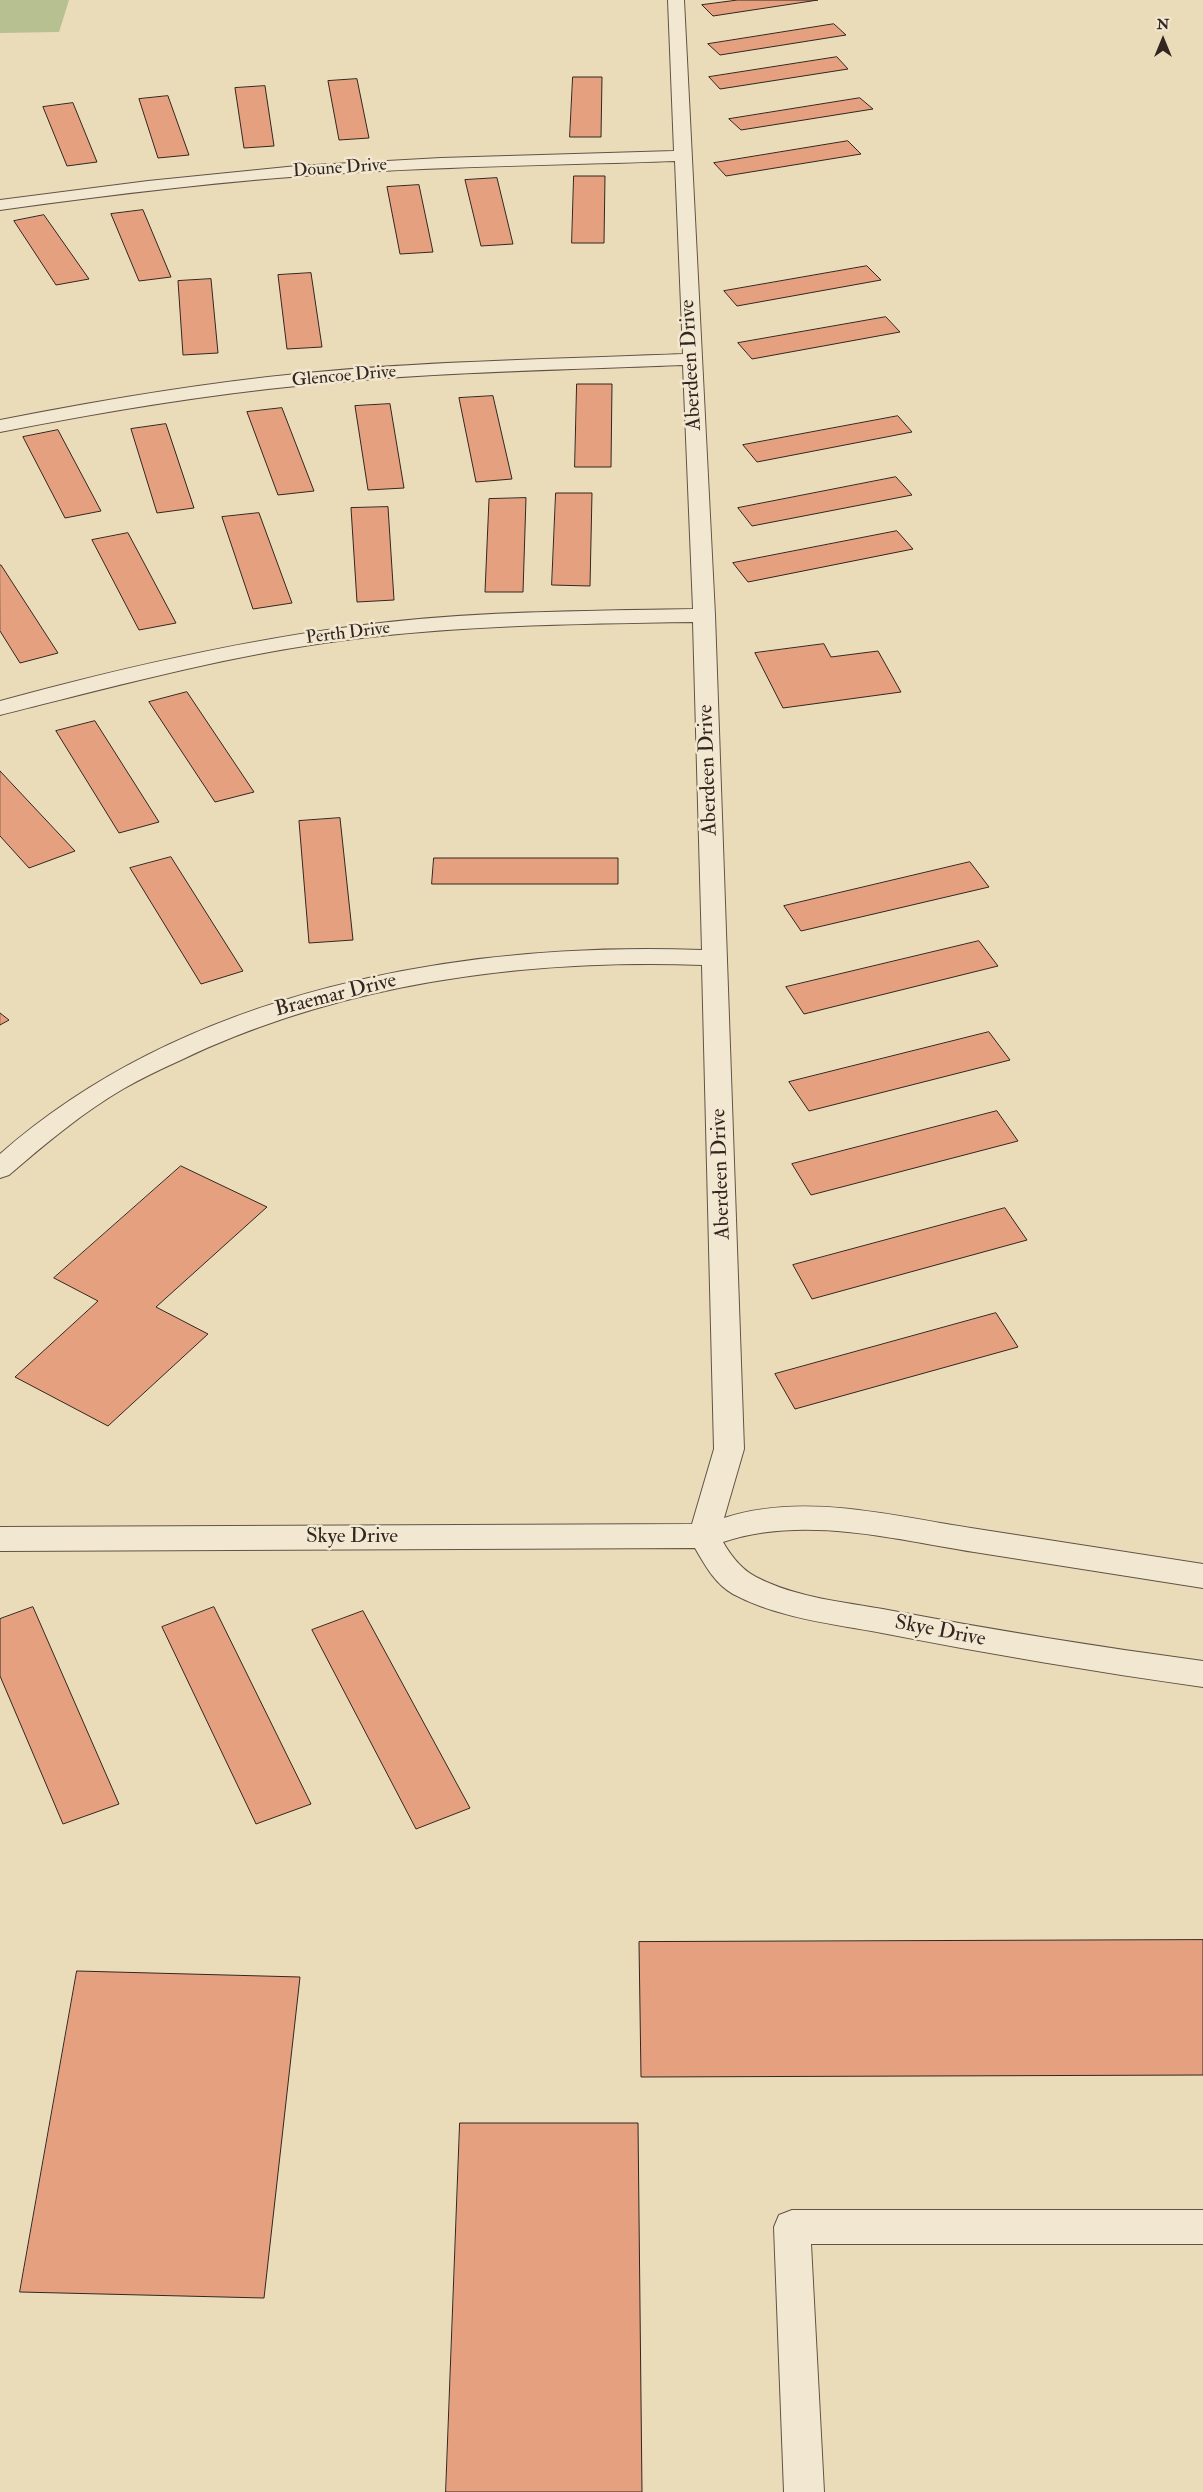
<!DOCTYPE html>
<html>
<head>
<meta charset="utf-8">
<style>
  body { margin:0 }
  #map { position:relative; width:1203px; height:2492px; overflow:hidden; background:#ebdcb9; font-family:"IM FELL Double Pica",serif }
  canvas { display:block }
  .north { position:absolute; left:1138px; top:15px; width:50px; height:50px; -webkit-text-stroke:4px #f2e8d2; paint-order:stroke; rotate:0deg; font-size:14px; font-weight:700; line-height:20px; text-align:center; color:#332621 }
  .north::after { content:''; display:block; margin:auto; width:18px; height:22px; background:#332621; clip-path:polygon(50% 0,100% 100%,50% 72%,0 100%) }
</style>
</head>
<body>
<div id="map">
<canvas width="1203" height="2492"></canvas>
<div class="north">N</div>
</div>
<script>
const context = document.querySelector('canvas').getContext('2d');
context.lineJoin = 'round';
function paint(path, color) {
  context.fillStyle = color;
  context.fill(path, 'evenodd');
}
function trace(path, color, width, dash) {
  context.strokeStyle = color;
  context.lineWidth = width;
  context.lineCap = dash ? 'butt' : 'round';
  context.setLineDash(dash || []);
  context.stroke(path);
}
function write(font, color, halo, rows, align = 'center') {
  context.font = font + ' "IM FELL Double Pica",serif';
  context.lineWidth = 5;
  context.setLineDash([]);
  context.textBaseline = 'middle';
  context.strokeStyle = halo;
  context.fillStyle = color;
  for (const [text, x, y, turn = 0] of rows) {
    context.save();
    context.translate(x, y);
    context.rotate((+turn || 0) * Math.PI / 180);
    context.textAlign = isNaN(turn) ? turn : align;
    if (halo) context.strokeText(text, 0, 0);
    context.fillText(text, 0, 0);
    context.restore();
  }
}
paint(new Path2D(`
  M0 0H69L59 32 0 33Z`), '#b6c090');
const building = new Path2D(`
  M738 0H818L713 16 702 5Z
  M834 24 846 35 720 55 708 44Z
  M837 57 848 69 720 89 709 77Z
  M573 77H602L601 137H570Z
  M357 79 369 138 339 140 328 81Z
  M265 86 274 146 244 148 235 88Z
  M168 96 189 155 158 158 139 99Z
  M860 98 873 109 741 130 729 119Z
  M73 103 97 162 67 166 43 107Z
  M848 141 861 154 726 176 714 163Z
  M574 176H605L604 243H572Z
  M497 178 513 244 481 246 465 180Z
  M419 185 433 252 400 254 387 187Z
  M143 210 171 277 139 281 111 214Z
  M44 215 89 279 56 285 14 221Z
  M867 266 881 280 737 306 724 291Z
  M311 273 322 347 287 349 278 275Z
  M211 279 218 353 183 355 178 281Z
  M886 317 900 332 752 359 738 343Z
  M577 384H612L611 467H575Z
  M493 396 512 479 476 482 459 398Z
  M390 404 404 488 368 490 355 406Z
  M282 408 314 491 278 495 247 412Z
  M898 416 912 432 757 462 743 445Z
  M166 424 194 508 157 513 131 429Z
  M58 430 101 511 65 518 23 437Z
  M896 477 912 495 752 526 738 508Z
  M556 493H592L590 586 552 585Z
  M526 498 523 592H485L489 499Z
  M388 507 394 600 357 602 351 508Z
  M259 513 292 603 253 609 222 517Z
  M897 531 913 549 748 582 733 563Z
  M128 533 176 623 139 630 92 540Z
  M0 565H1L58 653 20 663 0 631Z
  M824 644 831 657 878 651 901 692 783 708 755 653Z
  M187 692 254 792 215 802 149 702Z
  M95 721 159 822 119 833 56 731Z
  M0 771 75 851 29 868 0 836Z
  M340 818 353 940 309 943 299 821Z
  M171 857 243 971 201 984 130 868Z
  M434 858H618V884H432Z
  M970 862 989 887 801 931 784 906Z
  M979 941 998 966 804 1014 786 987Z
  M0 1013 9 1020 0 1025Z
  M989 1032 1010 1060 809 1111 789 1082Z
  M997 1111 1018 1141 811 1195 792 1164Z
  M181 1166 267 1207 156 1307 208 1334 108 1426 15 1377 98 1301 54 1278Z
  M1005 1208 1027 1240 812 1299 793 1265Z
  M996 1313 1018 1347 795 1409 775 1374Z
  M33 1607 119 1804 63 1824 0 1676V1619Z
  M214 1607 311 1804 256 1824 162 1627Z
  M363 1611 470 1808 416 1829 312 1630Z
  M1203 1940V2075L641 2077 639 1942Z
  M77 1971 300 1977 264 2298 20 2292Z
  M460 2123H638L642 2492H446Z`);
paint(building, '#e5a17f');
trace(building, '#332621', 1);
const lane = new Path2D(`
  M792 2210H1203V2244H811L824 2492H784L774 2227 779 2215Z`);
const street = new Path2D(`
  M668 0H684L715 615 744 1449 724 1518C803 1492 892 1516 971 1528 1048 1540 1126 1552 1203 1564V1588C1127 1576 1050 1564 974 1552 893 1539 803 1515 723 1542 731 1556 741 1569 756 1577 796 1598 845 1602 888 1610 993 1630 1098 1647 1203 1661V1687C1096 1672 989 1654 882 1633 833 1624 778 1618 733 1594 715 1584 705 1565 695 1548L0 1551V1527L692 1524 714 1449 702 965C524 959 343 983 181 1060 161 1069 142 1078 123 1089 82 1113 45 1144 9 1175L0 1178V1154C186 990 460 941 702 950L693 622C570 624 447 625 324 643 214 659 108 688 0 715V701C125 667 251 638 380 623 484 611 589 611 693 609L683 365C557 370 431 372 306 385 203 395 101 412 0 432V420C101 400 203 383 306 373 431 361 557 359 683 354L675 161C565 165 455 166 346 173 230 180 115 194 0 210V200L148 181 297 166 441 158 674 151Z`);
trace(lane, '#615447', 2);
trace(street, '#615447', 2);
paint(lane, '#f2e8d2');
paint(street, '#f2e8d2');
write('18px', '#332621', '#f2e8d2', [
  ["Doune Drive",340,169,-4],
  ["Glencoe Drive",344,377,-5],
  ["Perth Drive",348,634,-7]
]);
write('21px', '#332621', '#f2e8d2', [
  ["Aberdeen Drive",692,365,-93],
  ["Aberdeen Drive",709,770,-92],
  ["Braemar Drive",336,996,-14],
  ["Aberdeen Drive",722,1174,-92],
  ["Skye Drive",352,1537],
  ["Skye Drive",940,1632,11]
]);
</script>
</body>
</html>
